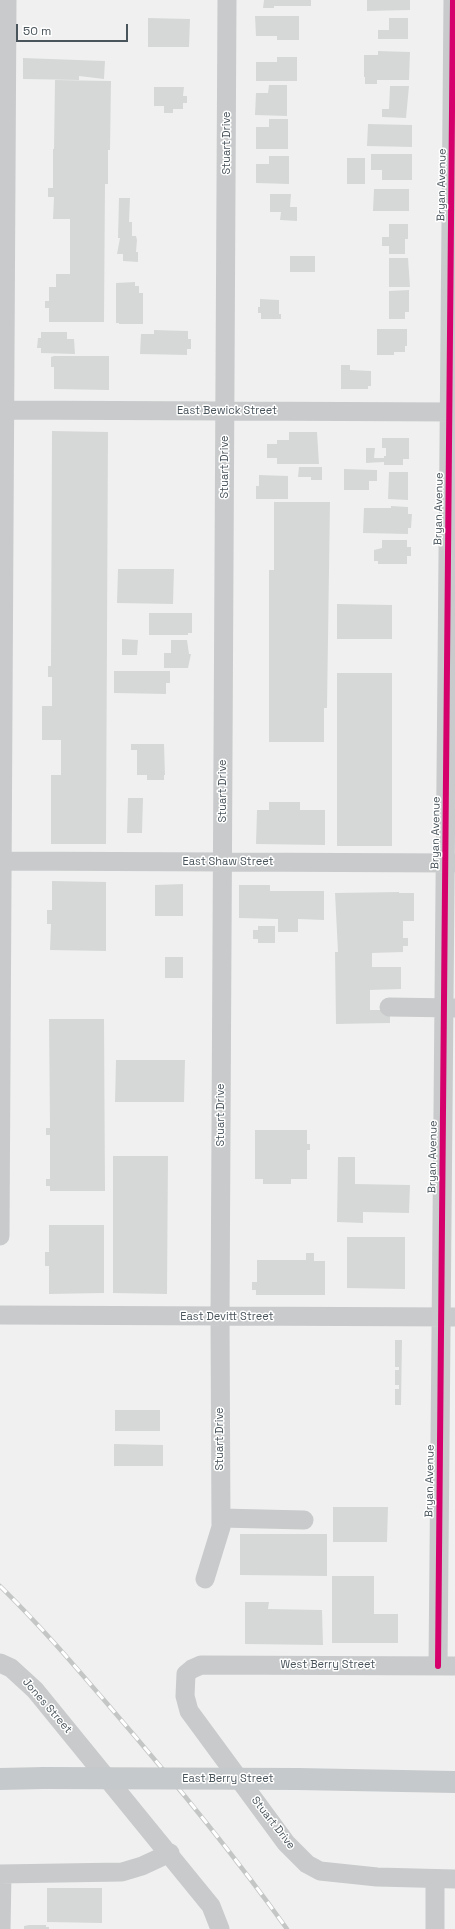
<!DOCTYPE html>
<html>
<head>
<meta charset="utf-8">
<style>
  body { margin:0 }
  #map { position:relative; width:455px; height:1929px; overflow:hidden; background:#f0f0f0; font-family:"Space Grotesk",sans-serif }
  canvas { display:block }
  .scale { position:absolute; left:16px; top:24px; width:112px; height:18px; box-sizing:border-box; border:2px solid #49545b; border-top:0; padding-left:5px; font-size:12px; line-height:14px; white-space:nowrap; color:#49545b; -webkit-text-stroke:3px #fff; paint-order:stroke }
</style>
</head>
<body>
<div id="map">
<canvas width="455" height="1929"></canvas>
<div class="scale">50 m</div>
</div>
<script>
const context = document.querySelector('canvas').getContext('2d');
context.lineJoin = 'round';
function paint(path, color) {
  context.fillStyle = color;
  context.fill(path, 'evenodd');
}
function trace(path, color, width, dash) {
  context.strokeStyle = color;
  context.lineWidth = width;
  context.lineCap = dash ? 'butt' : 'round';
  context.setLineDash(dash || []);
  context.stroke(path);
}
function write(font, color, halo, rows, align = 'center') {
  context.font = font + ' "Space Grotesk",sans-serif';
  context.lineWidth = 3;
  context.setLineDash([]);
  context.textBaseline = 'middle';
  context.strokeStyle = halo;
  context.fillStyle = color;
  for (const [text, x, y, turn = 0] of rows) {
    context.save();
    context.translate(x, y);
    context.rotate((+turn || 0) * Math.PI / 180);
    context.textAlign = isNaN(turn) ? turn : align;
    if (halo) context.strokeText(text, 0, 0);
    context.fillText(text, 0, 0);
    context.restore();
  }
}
paint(new Path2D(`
  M264 0H311V6H274V8H263Z
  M367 0H410V10L367 11Z
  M255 16H299V40H277V36H256Z
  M148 18 190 19 189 47H148Z
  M389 18H408V39H378V30H389Z
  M378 51 410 52 409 80H377V84H365V77H364V55H378Z
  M277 57H297V81H256V62H277Z
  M23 58 105 61 104 79 79 76V80L23 79Z
  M55 80 111 81 110 150H108V184H105L104 322H49V308H45V301H49V287H56V274H70V219H53L54 197H48V188H53V149H54Z
  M269 85H287V116L255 115 256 93H268Z
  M390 86H409L406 118 382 117V109H389Z
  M154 87H184L183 96H187V103H183V109H173V113H164V106H154Z
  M269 119H288V149H256V127H269Z
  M368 124 412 125V147L367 146Z
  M371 154H412V180H382V170H371Z
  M269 156H289V184L256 183V164H269Z
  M347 158H365V184H347Z
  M374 189H409V211H373Z
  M270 194H291L290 207H297V221L280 220 281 212H270Z
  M119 198H130L129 222H132V236H136L137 240 136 252H138V262L123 261V254H117L120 238H118Z
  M389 224H408V239H405V254H389V246H382V237H389Z
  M290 256H315V272H290Z
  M389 258H408L410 287H389Z
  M135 282V286H139V293H143V324H119V323H116V283Z
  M409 290V312H405V319H389V291Z
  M260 299 279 300V314H281V319H261V313H258V307H260Z
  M377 329H407V346H405V352H394V355H377Z
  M154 330 188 331V339H191V349H187V355L140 354 141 334H154Z
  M41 332H67V339H74L75 354 41 353V348H37L38 338H41Z
  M54 356H109V390L54 389V367H51V357Z
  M341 365H350V370L371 371V386H368V389H341Z
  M52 431 108 432 106 844H51V775H61V740H42V706H52V677H48V666H51Z
  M289 432H317L319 464H277V458H267V444H277V440H289Z
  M382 438H409V459H403V465H384V462L366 463V448H375L374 458H384V456H386V448H382Z
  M299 467H322V480H311V477H298Z
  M344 469 377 470V481H369V490H344Z
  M389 472H408V500L388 499Z
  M259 475 288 476V499H256V486H259Z
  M274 502H330L327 708H324V742H269V570H274Z
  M391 506 408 507V514H412L411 528H408V534L363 533 364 508H391Z
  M382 540H407V547H411V556H407V564H378V561H374V550L382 548Z
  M118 569H174L173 604 117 603Z
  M337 604 392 605V639H337Z
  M149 613H192V633H188V635H149Z
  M122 639 138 640 137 655H122Z
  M171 640H187L189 654H191L188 668H164V653H171Z
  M114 671H170V683H166V694L114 693Z
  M337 673H392V846H337Z
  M131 744H164L165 775H164V780H147V775H137V750H131Z
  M128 798H143L142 833H127Z
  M269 802H300V810H325V845L256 844 257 810H269Z
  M52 881 106 882V951L50 950 51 924H47V910H52Z
  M183 884V916H155V885Z
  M239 885H270V891H324V920L298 919V932H278V919L239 918Z
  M399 892V893H414V921H403V938H408V946H403V952L372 953V967H401V989L370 990V1010H390V1023L336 1024 335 952H338L335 893Z
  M258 926H275V943H258V939H253V930H258Z
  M165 957H183V978H165Z
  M49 1019H104L105 1191H50V1186H46V1179H50V1135H46V1128H50Z
  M116 1060H185L184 1102H115Z
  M255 1130H307V1144H310V1150H307V1179H291V1184H263V1179H255Z
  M113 1156H168L167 1294 113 1293Z
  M338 1157H355V1184L410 1185 409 1213 363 1212V1223L337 1222Z
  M49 1225H104V1293L49 1294V1266H45V1252H49Z
  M347 1237H405V1289L347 1288Z
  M306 1253H314V1261H325V1295H256V1290H252V1282H257V1260H306Z
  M395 1340H402L401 1405H395V1389H399V1385H395V1370H399V1367H395Z
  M115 1410H160V1431H115Z
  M114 1444 163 1445V1466H114Z
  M333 1507H388L387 1542H333Z
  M240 1534H327V1576L240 1575Z
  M332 1576H374V1614H398V1643H332Z
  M245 1602H269L268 1609 322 1610 323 1645 245 1644Z
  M47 1888H102V1923L47 1922Z
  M29 1925H46V1927H49V1929H24V1926Z`), '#d6d8d8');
trace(new Path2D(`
  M0 410 455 412
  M0 861 455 863
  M389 1007 455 1008
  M0 1236 7 0
  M0 1315 455 1317
  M221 1518 304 1520
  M205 1579 221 1527 220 1317 227 0
  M0 1663 11 1668 35 1690 211 1906 220 1929
  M438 1666 453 0
  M455 1666 201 1665 192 1669 186 1674 185 1696 189 1711 286 1843 307 1864 320 1871 377 1877 455 1879
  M0 1874 122 1872 142 1866 170 1853
  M435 1879V1929
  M1 1929 2 1874`), '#c8cacb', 19);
trace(new Path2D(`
  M0 1779 44 1778
  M298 1779 455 1782`), '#c6c9cb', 22);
const rail = new Path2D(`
  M0 1586C39 1624 74 1665 110 1707 172 1779 232 1852 287 1929`);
trace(rail, '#c4c6c6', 4.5);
trace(rail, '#fff', 3, [9]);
trace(new Path2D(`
  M44 1778 298 1779`), '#c6c9cb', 22);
trace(new Path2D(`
  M438 1666 453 0`), '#d6006c', 6);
write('11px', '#49545b', '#fff', [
  ["Stuart Drive",227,143,-90],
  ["Bryan Avenue",442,185,-89],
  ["East Bewick Street",227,411],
  ["Stuart Drive",225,467,-90],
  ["Bryan Avenue",439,509,-89],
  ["Stuart Drive",223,791,-90],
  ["Bryan Avenue",436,833,-89],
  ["East Shaw Street",228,862],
  ["Stuart Drive",221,1115,-90],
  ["Bryan Avenue",433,1157,-89],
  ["East Devitt Street",227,1317],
  ["Stuart Drive",220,1439,-90],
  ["Bryan Avenue",430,1481,-89],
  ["West Berry Street",328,1665],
  ["Jones Street",47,1706,49],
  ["East Berry Street",228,1779],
  ["Stuart Drive",273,1823,52]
]);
</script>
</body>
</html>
